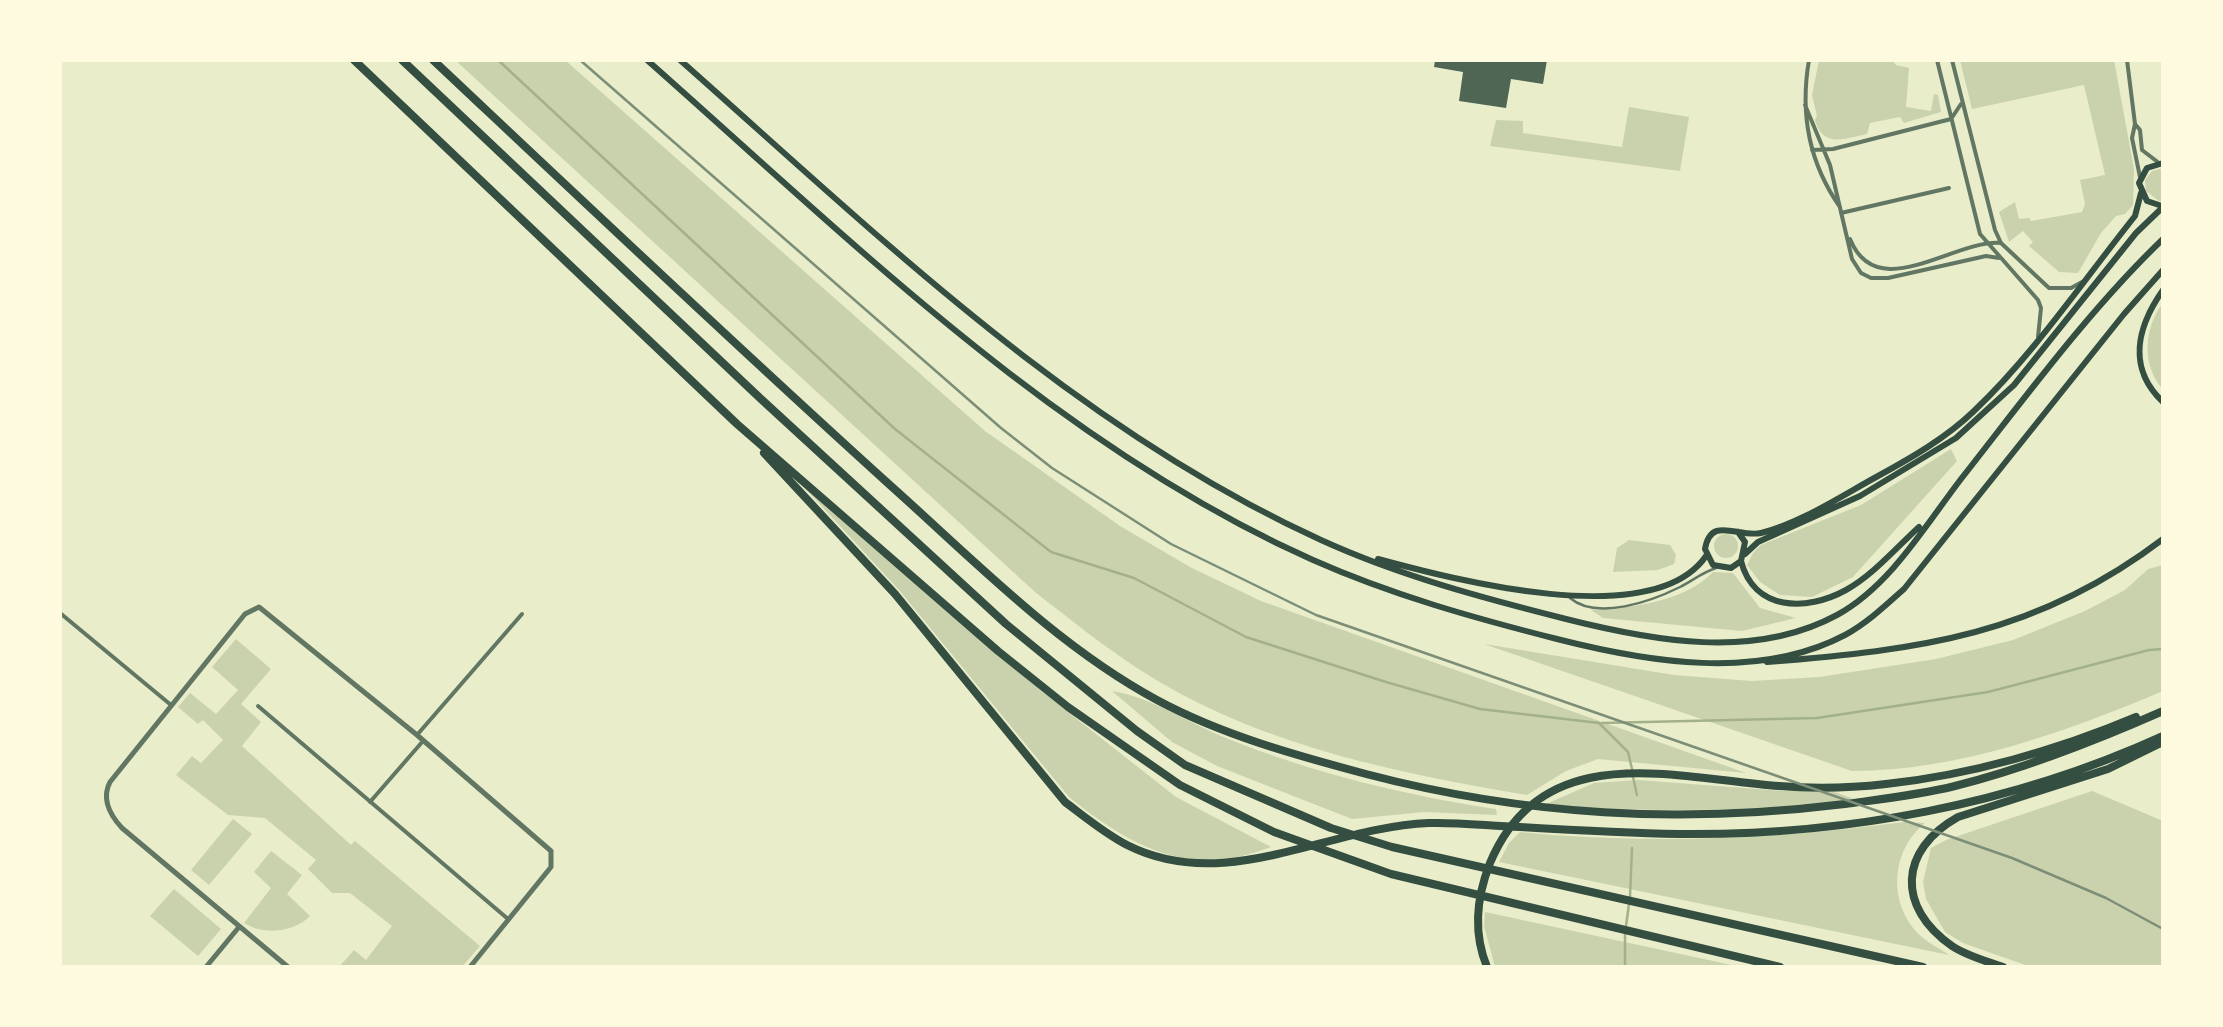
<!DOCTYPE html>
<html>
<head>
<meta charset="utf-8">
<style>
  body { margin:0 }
  #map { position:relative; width:2223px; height:1027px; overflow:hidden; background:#e9edc9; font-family:"Space Grotesk",sans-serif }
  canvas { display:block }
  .frame { position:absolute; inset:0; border:62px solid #fefae0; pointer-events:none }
</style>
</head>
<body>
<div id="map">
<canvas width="2223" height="1027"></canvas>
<div class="frame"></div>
</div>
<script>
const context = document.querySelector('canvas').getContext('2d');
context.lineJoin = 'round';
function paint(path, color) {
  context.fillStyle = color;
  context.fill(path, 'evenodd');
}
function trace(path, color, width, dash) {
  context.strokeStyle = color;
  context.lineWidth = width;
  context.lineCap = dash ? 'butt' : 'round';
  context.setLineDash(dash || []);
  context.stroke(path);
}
paint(new Path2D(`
  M455 60H565L985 431 1120 526 1190 567 1261 601 1746 773 1598 759 1566 771 1527 795C1401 774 1269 747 1158 681 1114 655 1075 623 1035 592Z
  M1819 60H1892L1896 65 1909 68 1906 107 1931 111 1934 94 1938 95 1941 112 1904 123 1900 117 1870 123 1867 134C1844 139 1823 148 1815 120L1817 116 1812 95Z
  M1960 60H2114L2134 169 2133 205 2125 214 2116 216 2101 233 2078 273 2059 272 2029 246 2033 242 2023 231 2009 242 1999 212 2015 202 2019 219 2029 218 2031 221 2082 212 2085 204 2080 180 2105 175 2084 85 1972 109Z
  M1629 107 1689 117 1680 171 1490 146 1496 120 1523 121V133L1622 147Z
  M2163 168V201H2159L2146 191 2145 180 2152 171Z
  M2163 303V389C2141 366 2144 327 2163 303Z
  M1951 449 1957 461 1853 577 1812 597 1780 595 1760 582 1747 565 1753 553 1761 545 1861 505Z
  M802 485 1040 690 1176 797 1271 847C1189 878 1134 849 1069 797L899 590Z
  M1714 546a12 12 0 1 1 24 0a12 12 0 1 1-24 0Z
  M1629 540 1670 545 1676 555 1674 564 1658 570 1613 572 1617 548Z
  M2163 565V691C2066 732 1958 771 1852 771L1484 644 1674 675 1752 681 1819 677 1936 659 2013 640 2085 611 2125 590 2148 569Z
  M1713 572 1733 573 1760 608 1796 618 1742 631 1603 618 1591 610C1630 608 1685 602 1713 572Z
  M236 639 271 669 241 704 261 722 242 746 351 845 355 841 480 946 462 967H339L354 950 366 960 392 926 350 893H332L308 869 316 860 265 818 228 815 176 775 192 756 201 763 223 740 203 720 198 724 178 707 190 693 216 714 238 690 212 667Z
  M1112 691C1153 698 1187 722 1226 738 1309 772 1407 796 1496 809L1497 815 1424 812 1352 819 1217 766 1172 742Z
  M1638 780 1784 791 1827 789 1854 799C1750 813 1648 812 1544 805L1594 783Z
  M2092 791 2163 821V967H2031L1963 943 1945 932 1926 899 1923 882 1931 848 1946 840Z
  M233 819 252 834 209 885 191 870Z
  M1904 822 1925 823C1890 851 1887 906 1922 937 1930 944 1941 949 1949 955L1499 862 1509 843 1520 832C1647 845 1777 839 1904 822Z
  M271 851 302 875 287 894 310 916C293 933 263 935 244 923L271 888 254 872Z
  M174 889 221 929 198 956 150 916Z
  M1485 912 1741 967H1495L1484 926Z`), '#cad2ad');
trace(new Path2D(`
  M498 60 895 429 1051 552 1134 578 1246 637 1386 682 1480 709 1599 723 1628 752 1632 769
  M1602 723 1817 718 1988 692 2149 650 2163 649
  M1633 777 1637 795
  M1630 897 1632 848
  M1626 926 1629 904
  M1625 934V967`), '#a3b18a', 2.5);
paint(new Path2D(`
  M1435 60H1547L1543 84 1511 79 1506 108 1459 101 1463 72 1434 67Z`), '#4f6655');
trace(new Path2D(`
  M1570 598C1597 621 1652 601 1680 587 1692 581 1703 572 1716 568`), '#617663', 2.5);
trace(new Path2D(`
  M1809 60C1800 112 1809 163 1840 207
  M1937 60 1980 234 2038 300 2041 308 2038 337
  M1952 60 1995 230 2001 243 2049 288H2071L2082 282
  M2127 60 2135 124 2140 130 2142 150 2159 163
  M1805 105 1830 165 1852 259 1861 273 1871 278H1888L1986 256 1999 258
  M2135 124 2132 138 2140 177
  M1812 150 1833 149 1951 119 1961 104
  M1841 213 1949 188
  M1850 239C1877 306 1954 239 2001 243
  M60 613 171 705
  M258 706 508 919
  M417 735 522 614
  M370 802 423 741`), '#617663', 4);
trace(new Path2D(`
  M206 967 239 927
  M288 967 122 828C110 815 101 799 110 782L245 614 259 607 417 735 551 851V867L470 967`), '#617663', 5);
trace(new Path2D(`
  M647 60C854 243 1058 446 1313 560 1392 595 1474 618 1557 639 1647 662 1758 681 1845 635 1867 623 1885 606 1904 589L2124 314 2163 270
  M680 60C879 236 1075 428 1321 540 1400 576 1483 598 1566 619 1653 641 1754 660 1837 615 1890 586 1925 526 1961 479 2024 399 2089 310 2163 239
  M2162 206 2147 201 2139 183 2147 168 2163 163
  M2163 290C2137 327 2127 368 2163 402
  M1738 532 1745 542 1741 561 1731 568 1713 565 1705 549C1711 515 1738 538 1761 533 1799 524 1843 495 1878 476 1911 458 1946 438 1974 411 2034 354 2083 281 2135 216L2141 193
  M1745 554 1758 542 1860 496 1956 438 2014 385 2136 233 2163 207
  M1378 559C1452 579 1653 633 1706 556
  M1741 561C1754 611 1806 612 1846 590 1873 575 1896 548 1919 527
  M1767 662C1920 650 2037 635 2163 539`), '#344e41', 6);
trace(new Path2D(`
  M354 60 737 424 998 651 1068 707 1180 785 1274 832 1391 874 1780 967
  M402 60 761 399 1006 624 1137 731 1185 765 1331 828 1392 847 1923 967
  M433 60C585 203 736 346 891 486 975 561 1057 646 1157 700 1222 735 1295 755 1366 774 1526 816 1681 824 1845 804 1882 799 1919 795 1955 786 2027 768 2095 741 2163 711
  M764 453 895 594 1065 802C1085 817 1104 833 1127 845 1226 895 1327 827 1429 823 1459 822 1489 826 1520 827 1572 830 1625 833 1678 834 1843 836 2012 805 2163 736
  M1487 967C1473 933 1477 896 1490 863 1543 737 1674 778 1779 786 1814 789 1851 788 1886 784 1970 775 2058 750 2136 717
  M2003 967C1986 961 1967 956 1952 946 1896 907 1899 850 1958 817L2108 769 2163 742`), '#344e41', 8);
trace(new Path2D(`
  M580 60 1001 428 1052 468 1171 544 1316 615 2012 858 2106 898 2163 929`), '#7c8e77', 2.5);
</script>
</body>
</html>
